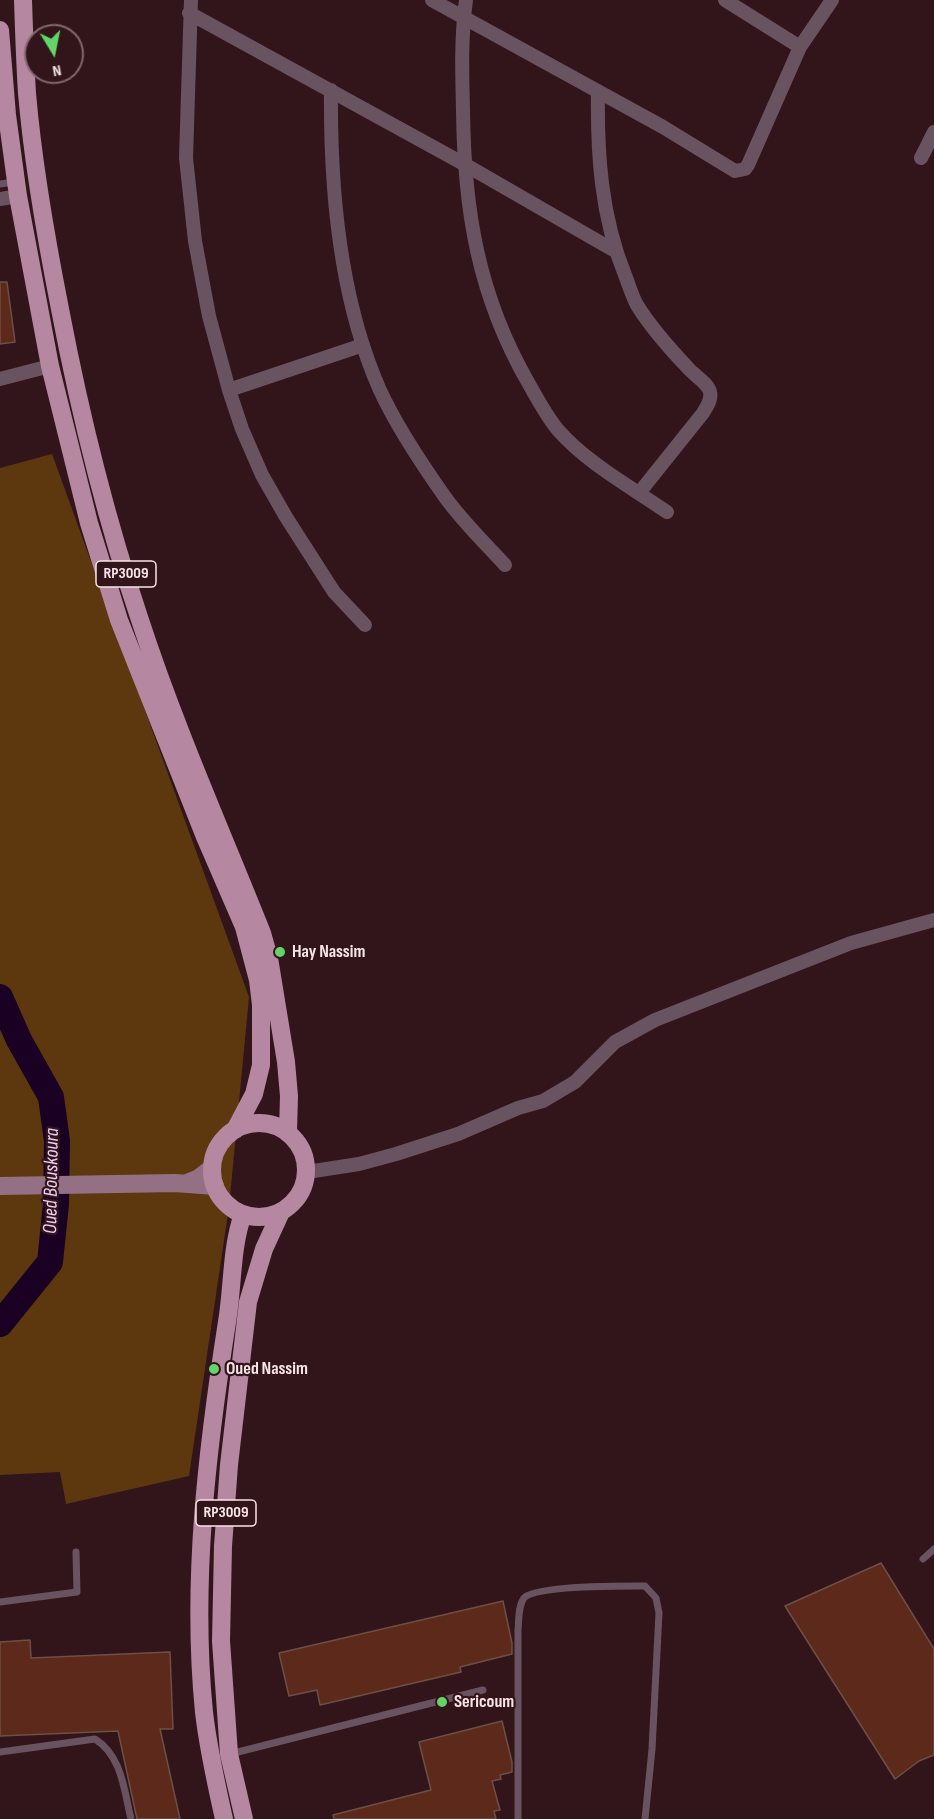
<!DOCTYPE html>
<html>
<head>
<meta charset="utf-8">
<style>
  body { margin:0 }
  #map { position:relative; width:934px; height:1819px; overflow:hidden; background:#31151a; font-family:"Sofia Sans Condensed",sans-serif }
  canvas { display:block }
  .north { position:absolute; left:24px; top:24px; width:60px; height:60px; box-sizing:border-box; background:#31151a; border:2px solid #81686c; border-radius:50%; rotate:170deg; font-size:16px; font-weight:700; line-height:24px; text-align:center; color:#f9e5e7 }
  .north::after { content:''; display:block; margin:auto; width:21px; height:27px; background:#63d468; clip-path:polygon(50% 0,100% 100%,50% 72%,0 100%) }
</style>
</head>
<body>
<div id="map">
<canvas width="934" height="1819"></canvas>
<div class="north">N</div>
</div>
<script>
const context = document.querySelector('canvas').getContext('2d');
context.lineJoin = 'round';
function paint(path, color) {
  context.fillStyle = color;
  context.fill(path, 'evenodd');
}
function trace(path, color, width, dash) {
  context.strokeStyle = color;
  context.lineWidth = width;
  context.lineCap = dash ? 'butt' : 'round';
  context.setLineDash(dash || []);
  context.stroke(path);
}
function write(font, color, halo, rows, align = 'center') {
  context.font = font + ' "Sofia Sans Condensed",sans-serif';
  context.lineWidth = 4.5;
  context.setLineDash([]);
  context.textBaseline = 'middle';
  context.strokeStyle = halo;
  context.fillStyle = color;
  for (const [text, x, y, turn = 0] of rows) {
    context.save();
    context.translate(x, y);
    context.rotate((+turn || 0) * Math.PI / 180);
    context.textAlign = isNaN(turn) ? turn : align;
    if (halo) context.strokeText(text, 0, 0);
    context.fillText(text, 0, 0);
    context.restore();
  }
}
paint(new Path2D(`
  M52 454 249 997 229 1207 189 1476 66 1504 60 1472 0 1475V468Z`), '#5d380f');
trace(new Path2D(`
  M0 997 19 1040 51 1097 57 1141 56 1204 50 1262 0 1324`), '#1a0023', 26);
const building = new Path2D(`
  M0 282H7L15 342 0 344Z
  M881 1563 934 1649V1755L919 1761 895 1779 785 1606Z
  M503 1601 512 1643V1654L460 1667 461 1672 320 1705 317 1690 289 1696 279 1653Z
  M30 1640 31 1658 170 1652 173 1729H160L180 1819H137L118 1731 0 1736V1642Z
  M502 1721 512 1762V1772L500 1775 501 1779 492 1781 500 1810 494 1811 496 1819H334L333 1815 431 1790 419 1742Z`);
paint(building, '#5d291a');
trace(building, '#6e4f46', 1.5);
trace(new Path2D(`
  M0 184 14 182
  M923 1559 934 1549
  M0 1602 77 1592 76 1552
  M0 1752 95 1739C122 1756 124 1790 131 1819
  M230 1754 483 1690
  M518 1819V1630C519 1620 518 1606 524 1598 536 1585 624 1586 645 1586L656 1598 659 1613 652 1749 645 1819`), '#6a5360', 7);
trace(new Path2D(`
  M191 0 186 158 195 241 209 316 229 390 242 429 262 475 286 517 334 592 365 625
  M432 0 663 127 735 171 745 169 748 165 800 47 832 0
  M466 0C461 36 462 73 463 109 464 210 478 296 529 384 538 400 547 417 558 430 588 464 631 487 667 512
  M725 0 800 47
  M189 13 464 164 615 251
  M331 90C330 188 339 297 379 388 396 426 421 463 445 497 462 521 485 543 505 565
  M598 91C597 154 601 216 625 275 629 285 632 296 637 305 651 328 670 349 689 369 695 376 708 383 710 392 712 400 707 406 703 413L639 493
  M921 158 934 132
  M0 199 18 196
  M0 379 50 366
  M229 390 363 345
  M307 1172 359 1164 396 1154 458 1134 518 1108 543 1101 575 1082 615 1042 655 1020 851 943 934 920`), '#6a5360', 14);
trace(new Path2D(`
  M187 1183 199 1178 212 1168
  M0 1186 175 1183 215 1186`), '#947085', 18);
trace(new Path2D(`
  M23 0C24 31 25 62 27 93 33 165 46 238 60 309 80 414 106 519 140 620 175 727 221 830 262 933L269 958 286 1062 289 1096 288 1132
  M0 30 7 115 18 196 50 366 89 523 119 620 205 837 244 927 258 980 261 1005V1065L254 1094 235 1130
  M212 1170a47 47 0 1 1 94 0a47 47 0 1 1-94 0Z
  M224 1819C216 1783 208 1748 204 1712 191 1582 207 1450 227 1322 233 1286 231 1248 243 1214
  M244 1819 229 1754 221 1641 223 1546 229 1465 248 1302 264 1249 281 1212`), '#b587a1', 18);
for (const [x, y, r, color] of [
  [280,952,6,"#63d468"],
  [214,1369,6,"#63d468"],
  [442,1702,6,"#63d468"]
]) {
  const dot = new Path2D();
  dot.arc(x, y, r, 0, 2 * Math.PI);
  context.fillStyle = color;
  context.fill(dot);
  trace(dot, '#31151a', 2);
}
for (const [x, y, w] of [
  [126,574,60],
  [226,1513,60]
]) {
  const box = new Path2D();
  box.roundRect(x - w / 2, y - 13, w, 26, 4.5);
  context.fillStyle = '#31151a';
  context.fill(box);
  trace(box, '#f9e5e7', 1.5);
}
write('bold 16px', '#f9e5e7', null, [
  ["RP3009",126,574],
  ["RP3009",226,1513]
]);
write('bold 18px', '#f9e5e7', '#31151a', [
  ["Hay Nassim",292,952],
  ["Oued Nassim",226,1369],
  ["Sericoum",454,1702]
], 'left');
write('italic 20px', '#edcef8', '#31151a', [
  ["Oued Bouskoura",52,1181,-89]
]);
</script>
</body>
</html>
